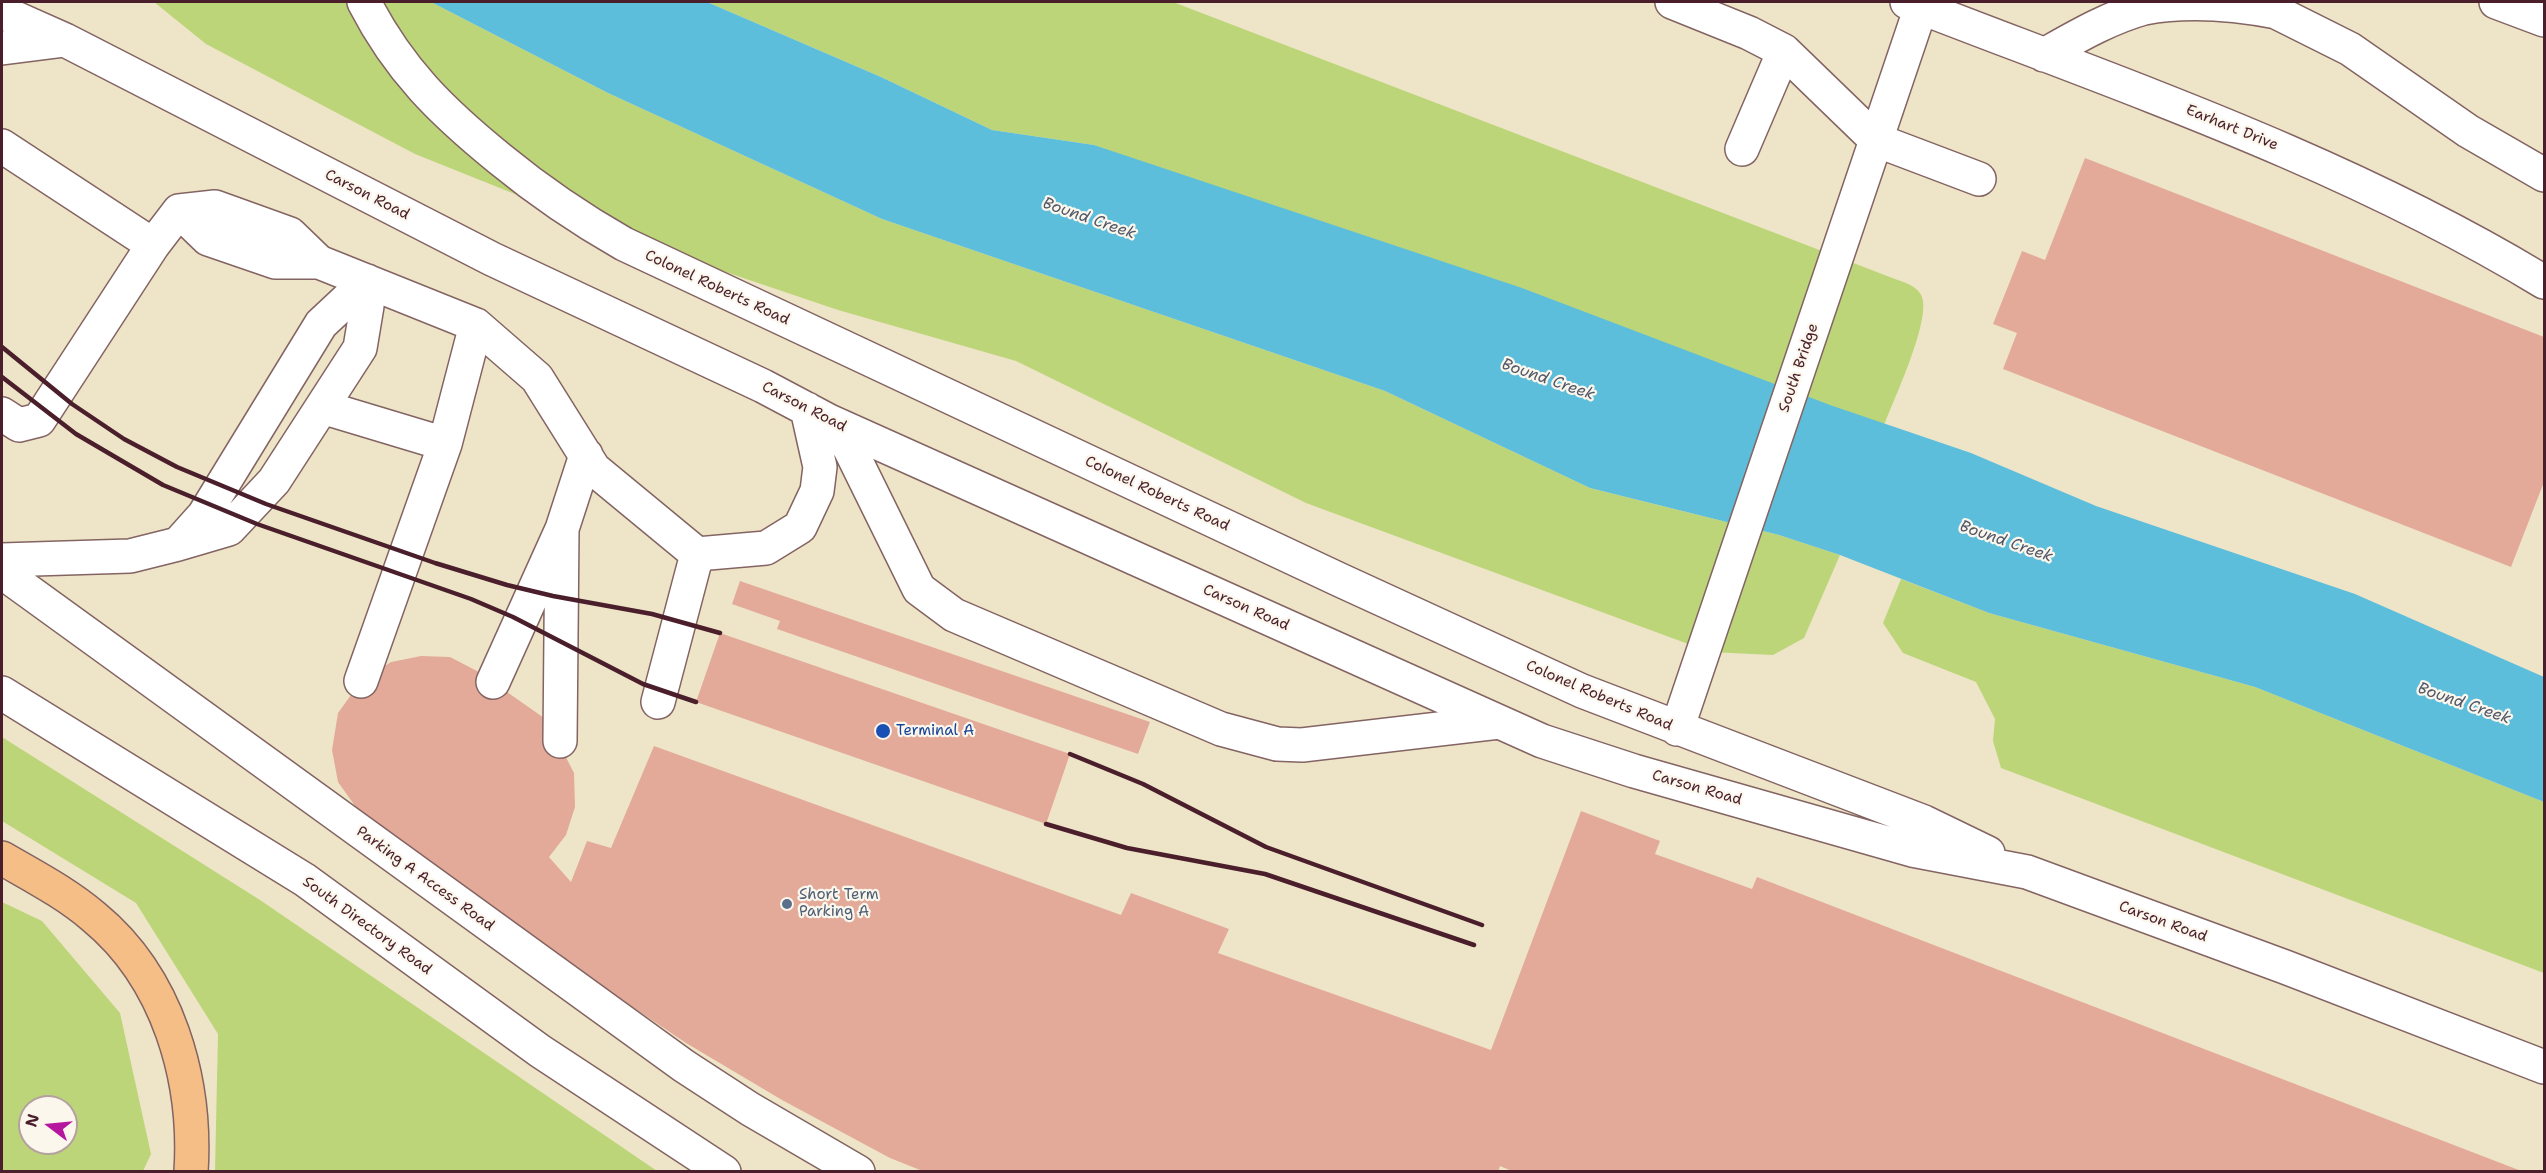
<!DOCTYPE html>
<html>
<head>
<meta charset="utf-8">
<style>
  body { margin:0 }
  #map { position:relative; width:2546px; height:1173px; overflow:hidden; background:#eee5c8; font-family:"Shantell Sans",sans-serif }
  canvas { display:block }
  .frame { position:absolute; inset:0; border:3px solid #4a1f2b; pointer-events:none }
  .north { position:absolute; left:18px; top:1095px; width:60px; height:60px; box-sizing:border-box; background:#fbf7ec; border:2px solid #b4a19f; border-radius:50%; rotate:286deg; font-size:16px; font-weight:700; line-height:24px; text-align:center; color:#4a1f2b }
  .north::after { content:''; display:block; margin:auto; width:21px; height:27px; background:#b5179e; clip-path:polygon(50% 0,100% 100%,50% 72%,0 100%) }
</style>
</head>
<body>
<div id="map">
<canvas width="2546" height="1173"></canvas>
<div class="frame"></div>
<div class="north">N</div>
</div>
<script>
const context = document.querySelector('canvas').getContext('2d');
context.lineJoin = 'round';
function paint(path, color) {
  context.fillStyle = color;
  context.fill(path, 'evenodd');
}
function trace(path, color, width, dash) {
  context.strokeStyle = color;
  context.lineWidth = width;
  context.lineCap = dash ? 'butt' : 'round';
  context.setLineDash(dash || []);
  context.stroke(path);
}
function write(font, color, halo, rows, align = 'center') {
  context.font = font + ' "Shantell Sans",sans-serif';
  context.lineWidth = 4.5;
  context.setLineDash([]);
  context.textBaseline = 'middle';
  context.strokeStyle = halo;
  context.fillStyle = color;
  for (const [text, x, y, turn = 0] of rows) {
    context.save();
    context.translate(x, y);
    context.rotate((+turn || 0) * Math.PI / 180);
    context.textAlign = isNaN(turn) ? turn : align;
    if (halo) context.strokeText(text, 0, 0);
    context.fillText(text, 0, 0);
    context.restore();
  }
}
paint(new Path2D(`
  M154 2H431L608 93 882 219 1385 391 1590 488 1779 535 1840 555 1804 638 1773 655 1710 652 1306 503 1016 361 838 310 622 237 415 154 206 44Z
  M707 2H1173L1895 279C1906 283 1921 287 1923 301 1927 328 1895 397 1884 425L1094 145 992 130 881 77Z
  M1901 579 1989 613 2255 687 2544 802V973L2001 768 1993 741 1995 719 1976 682 1903 653 1883 623Z
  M2 737 260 900 657 1171H215L218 1034 136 903 2 821Z
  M2 902 42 921 120 1013 151 1154 143 1171H2ZM30 1107H66V1143H30Z`), '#bcd579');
paint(new Path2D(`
  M431 2H707L881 77 992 130 1094 145 1522 288 1830 405 1971 453 2096 506 2355 594 2544 677V802L2255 687 1989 613 1840 555 1779 535 1590 488 1385 391 882 219 608 93Z`), '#5dbedc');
paint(new Path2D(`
  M2085 158 2544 337V482L2511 567 2003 369 2017 333 1993 324 2022 251 2045 260Z
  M740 581 1150 722 1138 754 777 629 780 621 732 604Z
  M720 633 1070 754 1046 824 696 702Z
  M421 656 450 657 477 671 547 720 574 773 575 807 566 835 549 857 571 882 587 841 611 848 654 746 1121 915 1131 893 1229 929 1218 953 1491 1050 1581 811 1660 841 1655 854 1752 889 1757 877 2524 1172H1514L1500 1166 1498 1172H925L890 1158 782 1100 686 1043 523 933 363 817 338 782 332 750 338 713 361 681 391 662Z`), '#e3aa99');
const minor = new Path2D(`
  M364 2C399 70 441 111 500 159 539 191 580 219 624 244L1340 580 1582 691 1924 822 1988 853
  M1672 2 1749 33 1784 51 1876 140 1979 179
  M1907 2C2123 86 2345 161 2544 282
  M2256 2 2350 49 2468 131 2544 175
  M2496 2 2544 20
  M2 12 65 40 492 259 763 386 829 421 1542 741 1634 771 1912 850 2027 872 2285 967 2544 1067
  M2 48 65 40
  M2044 55C2076 37 2108 18 2144 8 2186 0 2235 4 2277 12
  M2 146 153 245
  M1742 149 1784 51
  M319 262H275L208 239 179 211 215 207 290 234 319 262 476 325 537 378 594 469 697 554 766 548 800 527 817 491 820 467 807 409
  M322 407 445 444
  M2 414 19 425 39 420 153 245 179 211
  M830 423 849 447 919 589 954 615 1221 729 1277 744 1302 745 1499 722
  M562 529 586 455
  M178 544 229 529 274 481 360 348 367 306V281
  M2 560 130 556 178 544 204 515 321 324 367 281
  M2 572 684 1066 750 1109 858 1172
  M361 681 445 444 476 325
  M493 682 562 529 560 741
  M2 693 305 880 540 1051 724 1172
  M658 702 697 554
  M1677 729 1921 7`);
const major = new Path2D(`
  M2 858C33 876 66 893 94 917 168 978 197 1079 191 1172`);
trace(minor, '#836462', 36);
trace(major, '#836462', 36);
trace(minor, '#fff', 33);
trace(major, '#f6be87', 33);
trace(new Path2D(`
  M2 347 72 404 124 439 177 467 266 504 435 563 507 585 553 596 652 614 720 633
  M2 377 76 434 163 485 257 524 471 599 513 617 643 684 696 702
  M1070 754 1143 784 1266 847 1482 925
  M1046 824 1127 848 1265 874 1474 945`), '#4a1f2b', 4.5);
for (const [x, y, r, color] of [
  [883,731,8,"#1a4fb4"],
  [787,904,6,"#5c6f8a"]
]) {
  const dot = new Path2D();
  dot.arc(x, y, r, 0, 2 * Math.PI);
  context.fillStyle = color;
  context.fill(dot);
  trace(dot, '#fbf7ec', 2);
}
write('15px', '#4a1f2b', '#fbf7ec', [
  ["Earhart Drive",2232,128,22],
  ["Carson Road",367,195,27],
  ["Colonel Roberts Road",717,288,25],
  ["South Bridge",1799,368,-71],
  ["Carson Road",804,407,27],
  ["Colonel Roberts Road",1157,494,25],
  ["Carson Road",1246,608,24],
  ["Colonel Roberts Road",1599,696,23],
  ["Carson Road",1697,788,16],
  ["Parking A Access Road",425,879,36],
  ["Carson Road",2163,922,20],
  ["South Directory Road",367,926,36]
]);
write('15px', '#164399', '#fbf7ec', [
  ["Terminal A",896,731]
], 'left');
write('15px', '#4e5e75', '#fbf7ec', [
  ["Short Term",799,895],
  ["Parking A",799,912]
], 'left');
write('italic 16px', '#515769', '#fbf7ec', [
  ["Bound Creek",1089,219,19],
  ["Bound Creek",1548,380,19],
  ["Bound Creek",2006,542,19],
  ["Bound Creek",2464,704,19]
]);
</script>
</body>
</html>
